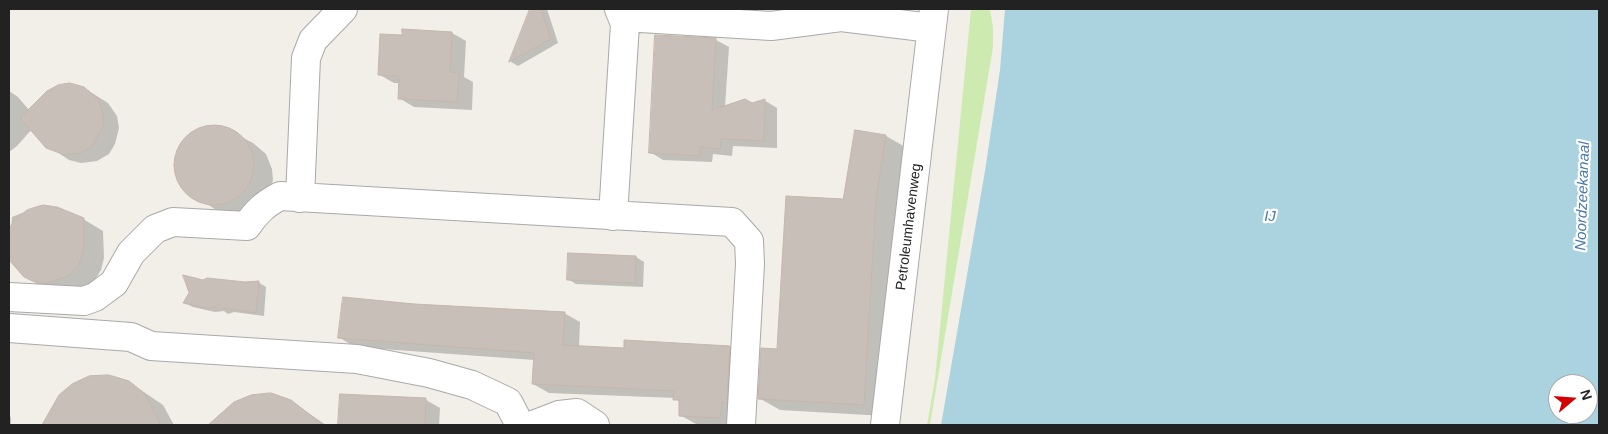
<!DOCTYPE html>
<html>
<head>
<meta charset="utf-8">
<style>
  body { margin:0 }
  #map { position:relative; width:1608px; height:434px; overflow:hidden; background:#f2efe9; font-family:Arial,sans-serif }
  canvas { display:block }
  .frame { position:absolute; inset:0; border:10px solid #222; pointer-events:none }
  .north { position:absolute; left:1548px; top:374px; width:50px; height:50px; box-sizing:border-box; background:#fff; border:1px solid #a7a7a7; border-radius:50%; rotate:72deg; font-size:14px; font-weight:700; line-height:20px; text-align:center; color:#222 }
  .north::after { content:''; display:block; margin:auto; width:18px; height:22px; background:#d40000; clip-path:polygon(50% 0,100% 100%,50% 72%,0 100%) }
</style>
</head>
<body>
<div id="map">
<canvas width="1608" height="434"></canvas>
<div class="frame"></div>
<div class="north">N</div>
</div>
<script>
const context = document.querySelector('canvas').getContext('2d');
context.lineJoin = 'round';
function paint(path, color) {
  context.fillStyle = color;
  context.fill(path, 'evenodd');
}
function trace(path, color, width, dash) {
  context.strokeStyle = color;
  context.lineWidth = width;
  context.lineCap = dash ? 'butt' : 'round';
  context.setLineDash(dash || []);
  context.stroke(path);
}
function write(font, color, halo, rows, align = 'center') {
  context.font = font + ' Arial,sans-serif';
  context.lineWidth = 4.5;
  context.setLineDash([]);
  context.textBaseline = 'middle';
  context.strokeStyle = halo;
  context.fillStyle = color;
  for (const [text, x, y, turn = 0] of rows) {
    context.save();
    context.translate(x, y);
    context.rotate((+turn || 0) * Math.PI / 180);
    context.textAlign = isNaN(turn) ? turn : align;
    if (halo) context.strokeText(text, 0, 0);
    context.fillText(text, 0, 0);
    context.restore();
  }
}
paint(new Path2D(`
  M971 9H990L993 27V47L930 425H927L935 379Z`), '#cdebb0');
paint(new Path2D(`
  M1005 9H1599V425H941L985 171 1000 70ZM1558 384H1588V414H1558Z`), '#aad3df');
paint(new Path2D(`
  M531 9H547L558 43 518 66 511 62Z
  M452 33 466 41 464 77 473 82 472 110 414 107 399 98 400 83H394L380 75 403 36Z
  M716 40 729 47 725 107 752 104 764 100 777 108V148L733 146 732 156 713 154 712 162 663 160 650 152Z
  M84 88 108 103 117 116 119 128 115 144 109 154 97 161 81 163 69 160 41 141 33 128 17 146 9 152V91L18 97 29 110Z
  M215 127 232 132 253 143 266 154 272 169 273 180 268 195 250 212 221 213 185 190 177 176 176 159 187 138 200 130Z
  M856 131 886 136 907 148 885 416 780 410 759 398 844 200Z
  M37 207 83 219 103 231 104 258 101 270 93 283 82 290 45 288 24 276 14 266 9 254 12 217Z
  M636 257 644 262 643 287 576 284 568 279Z
  M203 281 245 283 258 282 266 287 264 316 234 312 228 314 224 311 215 312 193 307 185 303Z
  M413 305 564 313 580 322 579 347 625 350 729 347 745 356 736 425 696 424 680 415V402L675 398 549 393 533 384 534 360 355 347 340 338Z
  M129 382 163 405 174 425H49L51 412Z
  M341 395 426 400 440 408 439 425H340Z
  M291 401 326 425H216L223 414Z
  M9 414 11 418V425H9Z`), '#0003');
const building = new Path2D(`
  M530 9H541L551 39 509 62Z
  M402 29 452 32 450 72 459 73 457 102 398 99 399 76 378 75 380 34 402 35Z
  M655 35 716 38 712 110 745 99 752 103 765 99 764 141 721 139 720 149 700 147V156L649 153Z
  M70 83 84 87 98 99 103 113 104 125 93 145 81 153 65 155 46 148 20 118 47 91 58 85Z
  M174 165a40 40 0 1 1 80 0a40 40 0 1 1-80 0Z
  M855 130 886 135 876 199 864 405 758 399 761 348 777 349 786 196 843 199Z
  M43 205 57 207 84 218V247L79 265 68 276 48 283H37L24 277 9 260V229L13 222 27 210Z
  M568 253 636 256 635 283 567 280Z
  M183 275 203 280 207 278 245 282 259 281 256 313 225 308 219 310 216 307 206 308 183 303 189 293Z
  M343 297 414 304 565 312 563 345 624 348V340L730 346 727 403 722 402 720 418 679 416V400H673L674 391 532 384 534 353 338 338Z
  M109 375 129 381 144 393 161 425H42L59 395 72 384 89 376Z
  M271 393 291 400 323 425H208L234 402 251 395Z
  M340 394 426 398 425 425H338Z`);
paint(building, '#c7bfb8');
trace(building, '#c4b6ab', 1);
const minor = new Path2D(`
  M624 17 771 26 841 17 931 28
  M300 198 306 58 313 40 343 9
  M613 216 625 24 619 9
  M9 297 84 301 95 297 114 283 131 253 155 229 173 222 247 226C256 212 265 204 280 196L732 222 749 241 750 264 741 425
  M9 328 131 337 151 346 357 359 429 373 472 385 508 402 520 425
  M533 425 559 415 577 413 595 425
  M885 425 934 9`);
trace(minor, '#a9a9a9', 30);
trace(minor, '#fff', 28);
write('14px', '#222', '#fff', [
  ["Petroleumhavenweg",909,227,-83]
]);
write('italic 15px', '#4a7aab', '#fff', [
  ["Noordzeekanaal",1583,196,-88],
  ["IJ",1270,217]
]);
</script>
</body>
</html>
